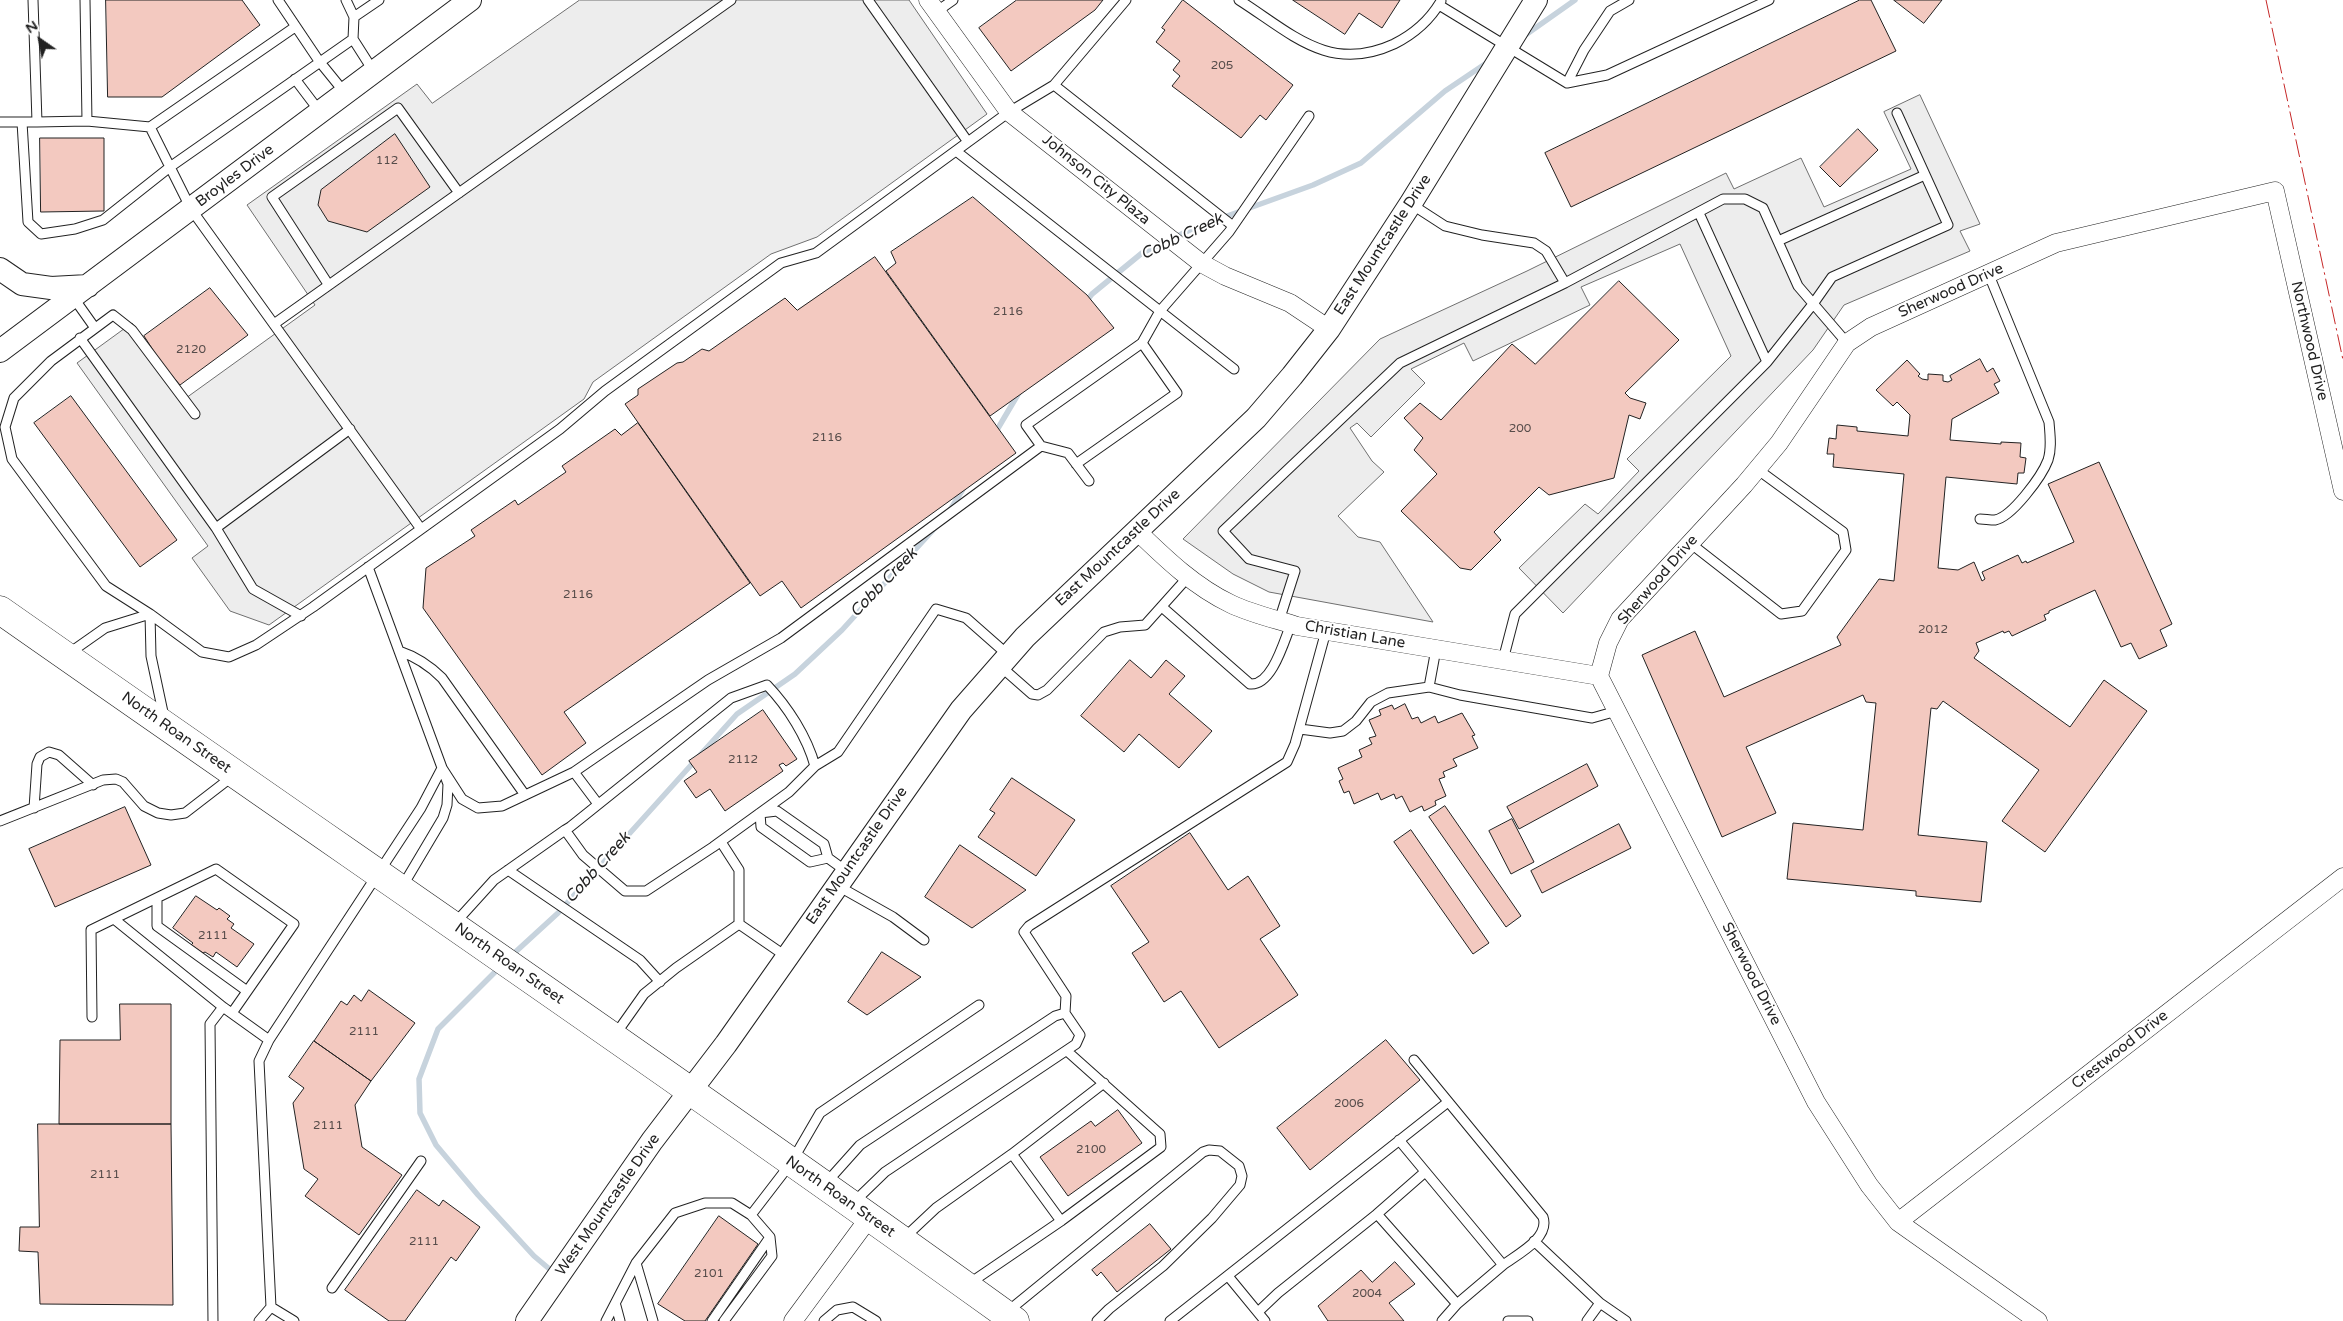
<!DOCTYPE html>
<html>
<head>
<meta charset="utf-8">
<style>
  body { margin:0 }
  #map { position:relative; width:2343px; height:1321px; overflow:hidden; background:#fff; font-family:"Varela Round",sans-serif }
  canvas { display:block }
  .north { position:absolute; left:15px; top:15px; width:50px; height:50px; -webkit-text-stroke:4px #fff; paint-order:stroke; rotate:327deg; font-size:14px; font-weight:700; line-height:20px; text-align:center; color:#222 }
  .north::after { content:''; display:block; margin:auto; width:18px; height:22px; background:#222; clip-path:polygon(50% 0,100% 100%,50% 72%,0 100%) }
</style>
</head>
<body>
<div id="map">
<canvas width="2343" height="1321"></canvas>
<div class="north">N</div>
</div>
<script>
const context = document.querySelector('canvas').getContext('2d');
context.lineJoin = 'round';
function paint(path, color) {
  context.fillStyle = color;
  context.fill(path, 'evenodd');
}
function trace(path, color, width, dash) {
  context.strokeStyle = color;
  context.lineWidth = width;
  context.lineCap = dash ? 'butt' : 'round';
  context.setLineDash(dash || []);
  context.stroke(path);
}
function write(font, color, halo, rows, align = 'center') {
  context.font = font + ' "Varela Round",sans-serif';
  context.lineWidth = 4;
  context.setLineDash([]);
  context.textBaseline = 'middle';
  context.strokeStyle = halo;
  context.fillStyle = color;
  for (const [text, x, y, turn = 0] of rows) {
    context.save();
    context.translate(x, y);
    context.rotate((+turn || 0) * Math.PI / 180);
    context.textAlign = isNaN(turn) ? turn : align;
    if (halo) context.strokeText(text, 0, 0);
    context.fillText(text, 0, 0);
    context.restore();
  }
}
const parking = new Path2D(`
  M580 0H909L987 114 817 237 771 254 593 382 584 399 269 625 230 611 192 558 208 546 77 363 132 323 186 398 315 305 247 205 417 84 432 103Z
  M1920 95 1980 224 1960 231 1970 251 1844 305 1813 350 1563 613 1519 568 1585 504 1598 514 1639 471 1627 459 1731 356 1680 244 1581 287 1590 305 1473 361 1464 343 1411 369 1425 383 1371 437 1357 423 1350 428 1372 461 1384 472 1338 516 1358 537 1380 542 1433 622 1269 592 1233 574 1183 539 1380 339 1527 271 1726 173 1734 189 1801 158 1824 207 1911 169 1884 112Z`);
paint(parking, '#ededed');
trace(parking, '#6f6f6f', 1);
trace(new Path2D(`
  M1524 36 1575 0
  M1085 303 1092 294 1142 253 1194 228 1313 185 1361 163 1445 91 1488 62
  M994 435 1020 391
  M950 510 965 486
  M511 956 558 913 737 714 795 674 842 630 934 529
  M501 966 438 1029 419 1079 420 1113 436 1145 478 1195 534 1256 553 1272`), '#c7d3dd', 5.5);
const building = new Path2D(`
  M106 0H242L260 25 162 97H108Z
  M1017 0H1103L1095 10 1011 71 979 28Z
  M1183 0 1293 85 1266 120 1260 115 1241 138 1172 86 1180 76 1173 70 1180 61 1156 42 1165 30 1162 28Z
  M1293 0H1400L1382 28 1359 13 1345 34Z
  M1860 0H1871L1896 51 1571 207 1545 153Z
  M1894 0H1942L1924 23Z
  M1858 129 1878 150 1840 187 1820 167Z
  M395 134 430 187 367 232 328 221 318 205 321 190Z
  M40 138H104V211L41 212Z
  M973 197 1087 295 1114 328 990 416 886 271 896 263 891 252Z
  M875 257 1016 453 801 608 782 581 760 596 625 404 638 395V389L677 363 683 362 702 349 709 351 785 298 797 310Z
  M1619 281 1679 340 1625 393 1630 398 1646 403 1640 419 1629 415 1614 478 1549 495 1539 487 1494 532 1501 540 1471 570 1460 568 1401 511 1437 474 1414 450 1423 438 1404 418 1420 403 1441 420 1512 344 1535 364Z
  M210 288 248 335 180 385 162 364 144 336Z
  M1980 359 1987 372 1993 368 2000 381 1994 384 1999 393 1952 419 1950 440 2001 444V442L2021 443 2020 457 2026 458 2024 473H2018L2017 484 1946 477 1938 568 1958 570 1974 562 1982 581 1985 579 1982 572 2018 555 2022 563 2026 561 2027 563 2074 542 2048 484 2099 462 2172 624 2160 630 2167 646 2139 659 2131 643 2121 647 2095 590 2049 611V613L2044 615 2046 620 2012 636 2009 631 2004 633 2003 631 1976 643 1979 651 1974 658 2070 727 2104 680 2147 711 2045 852 2002 821 2039 770 1943 701 1937 709 1931 708 1918 835 1987 842 1981 902 1916 896V891L1787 879 1793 823 1863 830 1876 703 1866 702 1863 695 1746 747 1776 813 1722 837 1642 655 1695 631 1724 697 1841 645 1837 637 1879 579 1894 581 1904 474 1833 467 1834 454H1827L1829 438 1836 439 1837 425 1857 427V431L1908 436 1910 415 1897 402 1893 406 1876 390 1907 360 1920 374 1918 376 1922 379 1928 380V374L1943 375V381L1948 382 1952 380 1950 376Z
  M71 396 177 540 140 567 34 423Z
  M638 423 750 583 564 712 586 743 542 775 423 608 426 568 475 536 471 530 515 500 518 505 566 472 562 466 615 429 621 435Z
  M1130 660 1151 678 1166 660 1185 676 1169 694 1212 731 1179 768 1139 734 1124 752 1081 716Z
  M1405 704 1412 719 1418 717 1421 723 1435 716 1438 723 1462 713 1475 735 1472 736 1478 748 1453 759 1457 766 1443 772 1445 777 1439 779 1446 796 1435 801 1436 805 1424 811 1422 806 1410 812 1402 796 1396 799 1394 794 1381 800 1378 793 1354 804 1349 791 1344 793 1339 781 1343 779 1338 768 1362 757 1359 750 1372 744 1369 738 1376 736 1369 720 1381 715 1379 710 1392 705 1394 709Z
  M763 710 797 759 786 766 783 763 779 765 783 771 725 811 710 789 696 798 684 781 697 772 689 761Z
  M1587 764 1598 786 1519 829 1507 807Z
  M1012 778 1075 820 1036 876 978 837 995 813 990 810Z
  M1445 806 1521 916 1506 927 1429 817Z
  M125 807 151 865 55 907 29 849Z
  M1512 819 1534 862 1511 874 1489 831Z
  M1619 824 1631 848 1542 893 1531 871Z
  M1411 830 1489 943 1473 954 1394 842Z
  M1190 833 1228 890 1248 876 1280 926 1260 939 1298 995 1219 1048 1181 991 1164 1002 1132 953 1149 942 1111 886Z
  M960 845 1026 890 972 928 925 897Z
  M196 896 217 910 219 908 230 916 227 919 234 924 231 928 254 944 237 967 216 952 213 957 205 952 203 953 191 945 193 943 173 928Z
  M882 952 921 977 867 1015 848 1002Z
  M369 990 415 1023 371 1081 314 1041 341 1001 347 1005 354 995 361 1001Z
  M120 1004H171V1124H59L60 1040H120Z
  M1386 1040 1420 1080 1310 1170 1277 1128Z
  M314 1041 371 1081 355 1105 362 1147 402 1175 359 1235 305 1196 318 1179 304 1169 293 1103 304 1088 289 1077Z
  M1118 1110 1142 1143 1068 1196 1040 1157 1091 1121 1095 1126Z
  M38 1124H171L173 1305 40 1304 38 1252 19 1251 20 1227H39Z
  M417 1190 439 1206 443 1200 480 1227 456 1261 451 1257 405 1321H389L345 1290Z
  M719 1216 758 1244 705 1321H685L658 1304Z
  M1150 1224 1171 1249 1117 1292 1101 1272 1097 1276 1092 1270Z
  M1395 1262 1415 1284 1389 1303 1404 1321H1328L1318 1306 1361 1270 1372 1282Z`);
paint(building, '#f3c9c0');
trace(building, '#222', 1);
const service = new Path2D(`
  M85 0 87 121
  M278 0 319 61 345 93
  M868 0 968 142
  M1239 0C1291 33 1329 74 1394 44 1414 34 1430 20 1441 1
  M1439 5 1567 83 1607 75 1769 0
  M936 12 953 0
  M354 17 379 0
  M353 39 374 72
  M295 79 320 112
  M1567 83 1584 50 1610 11 1629 0
  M1054 85 1233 226
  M0 122H37L33 0
  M22 122 28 222 41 234 75 229 103 220 170 167 353 39 354 17 346 0
  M37 122 87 121 150 127 295 27
  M150 127 191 209 421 529
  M956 151 1234 369
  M1411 204 1445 226 1482 235 1534 243 1546 251 1565 283
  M1699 213 1767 362
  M1778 241 1925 175
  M328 284 272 197 398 108 459 193
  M73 297 95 328
  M274 324 731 0
  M80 338 216 528 253 589 301 616
  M195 414 132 330 113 315 51 361 14 398 5 427 12 459 106 586 150 614 202 652 229 657 256 645 313 607 560 429 605 391 781 263 816 253 1009 112 1054 85 1126 0
  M1076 464 1177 393 1142 343
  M1089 481 1068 453 1041 446 1026 425 1142 343 1160 311 1229 232 1309 116
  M1980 519C1984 519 1990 520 1995 520 2012 517 2042 476 2048 460 2052 448 2050 435 2049 422L1989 275
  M216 528 350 429
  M1690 543 1781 614 1802 611 1846 550 1843 532 1757 469
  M368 567 448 784 447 805 443 818 402 887
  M1162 607 1250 684C1272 686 1284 641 1291 624
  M1279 621 1295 571 1249 559 1223 531 1400 363 1565 283 1723 199H1745L1763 208 1798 286 1847 343
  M399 651C417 657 429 665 442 678L525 795
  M68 654 105 628 150 614 151 656 164 717
  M1503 660 1515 614 1767 362 1813 304 1832 277 1948 225 1897 113
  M999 665 1032 694 1038 695 1047 690 1104 632 1120 627 1145 625 1188 577
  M1429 687 1436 649
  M1300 729 1330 733 1343 731 1356 721 1371 702 1388 693 1429 687 1460 695 1592 718 1617 711
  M815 766 838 752 936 609 966 618 1008 655
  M442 768 462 799 478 808 502 806 574 772 708 680 781 638 1041 446
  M574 772 598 804
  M34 808 37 764 40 757 49 752 59 755 93 785
  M0 821 103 780 116 779 123 782 144 806 158 813 171 815 185 813 233 776
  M721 842 739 870V924
  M828 858 810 862 761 827 760 813 777 811 824 844 828 858 846 871
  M508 870 640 960 660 982
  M838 886 893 917 924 940
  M157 898V926L247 991
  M114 919 223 1007
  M455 923 494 880 565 830 570 827 731 698 767 685C788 707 807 737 815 766L789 792 713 847 646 891H625L583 855 565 830
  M739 924 787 957
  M92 1017 91 930 216 869 294 924 232 1013
  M615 1035 644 994 676 968 739 924
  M1399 1140 1503 1265C1518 1254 1550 1238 1543 1217L1414 1060
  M1012 1154 1061 1221
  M826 1183 860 1145 1055 1016 1065 1013
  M854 1202 885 1172 1076 1044 1080 1035 1065 1013 1066 996 1024 932 1029 926 1287 762 1295 744 1326 631
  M1377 1214 1425 1172
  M903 1239 936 1208 1012 1154 1104 1083
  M1534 1241 1600 1303 1626 1321
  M636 1263 653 1321
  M1228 1276 1265 1321
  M970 1283 1061 1221 1161 1147 1160 1134 1067 1051
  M332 1288 421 1161
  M1457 1304 1503 1265
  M616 1306 620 1321
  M1007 1312 1203 1152 1209 1150 1220 1151 1239 1166 1242 1176 1240 1185 1212 1218 1163 1266 1109 1309 1097 1321
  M1258 1312 1278 1293 1377 1214 1457 1304 1442 1321
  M213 1321 210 1024 223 1007 269 1040
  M259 1321 271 1307
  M294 1321 271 1307 259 1061 269 1040 421 808 442 768
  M606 1321 636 1263 675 1213 705 1203H732L751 1215 791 1163 820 1113 979 1005
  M712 1321 770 1237
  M724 1321 772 1256 770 1237 751 1215
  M824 1321 837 1310 853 1307 876 1321
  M1170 1321 1448 1102
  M1508 1321H1528
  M1587 1321 1600 1303`);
const minor = new Path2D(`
  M928 0 1009 112 1201 263 1225 276 1290 303 1329 329
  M1137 531C1166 559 1195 587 1231 604 1252 614 1275 619 1297 626L1599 676
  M1898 1222 2343 877
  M793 1321 869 1218
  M2038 1321 1898 1222 1869 1185 1816 1102 1599 676 1608 643 1620 619 1744 485 1779 443 1847 343 1871 327 2056 243 2275 191 2343 491`);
const tertiary = new Path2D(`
  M0 269 22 284 51 288 88 286
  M0 351 470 0
  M527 1321 652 1141 726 1044 961 710 1025 637 1256 418 1292 376 1329 329 1411 203 1536 0`);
const primary = new Path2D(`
  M0 610C338 847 680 1080 1015 1321`);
trace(service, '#222', 11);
trace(minor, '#222', 19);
trace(tertiary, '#222', 24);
trace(primary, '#222', 29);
trace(service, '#fff', 9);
trace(minor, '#fff', 18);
trace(tertiary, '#fff', 22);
trace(primary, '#fff', 28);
trace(new Path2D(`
  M2266 0 2343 360`), '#c62828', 1, [18, 4, 2.5, 4]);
write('12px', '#564c4a', null, [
  ["205",1222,66],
  ["112",387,161],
  ["2116",1008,312],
  ["2120",191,350],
  ["200",1520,429],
  ["2116",827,438],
  ["2116",578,595],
  ["2012",1933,630],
  ["2112",743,760],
  ["2111",213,936],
  ["2111",364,1032],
  ["2006",1349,1104],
  ["2111",328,1126],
  ["2100",1091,1150],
  ["2111",105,1175],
  ["2111",424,1242],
  ["2101",709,1274],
  ["2004",1367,1294]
]);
write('15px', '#222', '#fff', [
  ["Broyles Drive",235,176,-37],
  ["Johnson City Plaza",1096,180,39],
  ["East Mountcastle Drive",1383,245,-57],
  ["Sherwood Drive",1951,291,-24],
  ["Northwood Drive",2309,341,77],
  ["East Mountcastle Drive",1118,548,-43],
  ["Sherwood Drive",1658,580,-49],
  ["Christian Lane",1355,635,10],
  ["North Roan Street",176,733,35],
  ["East Mountcastle Drive",857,856,-55],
  ["North Roan Street",509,964,35],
  ["Sherwood Drive",1751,974,63],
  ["Crestwood Drive",2120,1050,-38],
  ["North Roan Street",840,1197,35],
  ["West Mountcastle Drive",608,1205,-55]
]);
write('italic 16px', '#222', '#fff', [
  ["Cobb Creek",1182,237,-25],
  ["Cobb Creek",884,583,-46],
  ["Cobb Creek",598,868,-48]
]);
</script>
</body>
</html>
